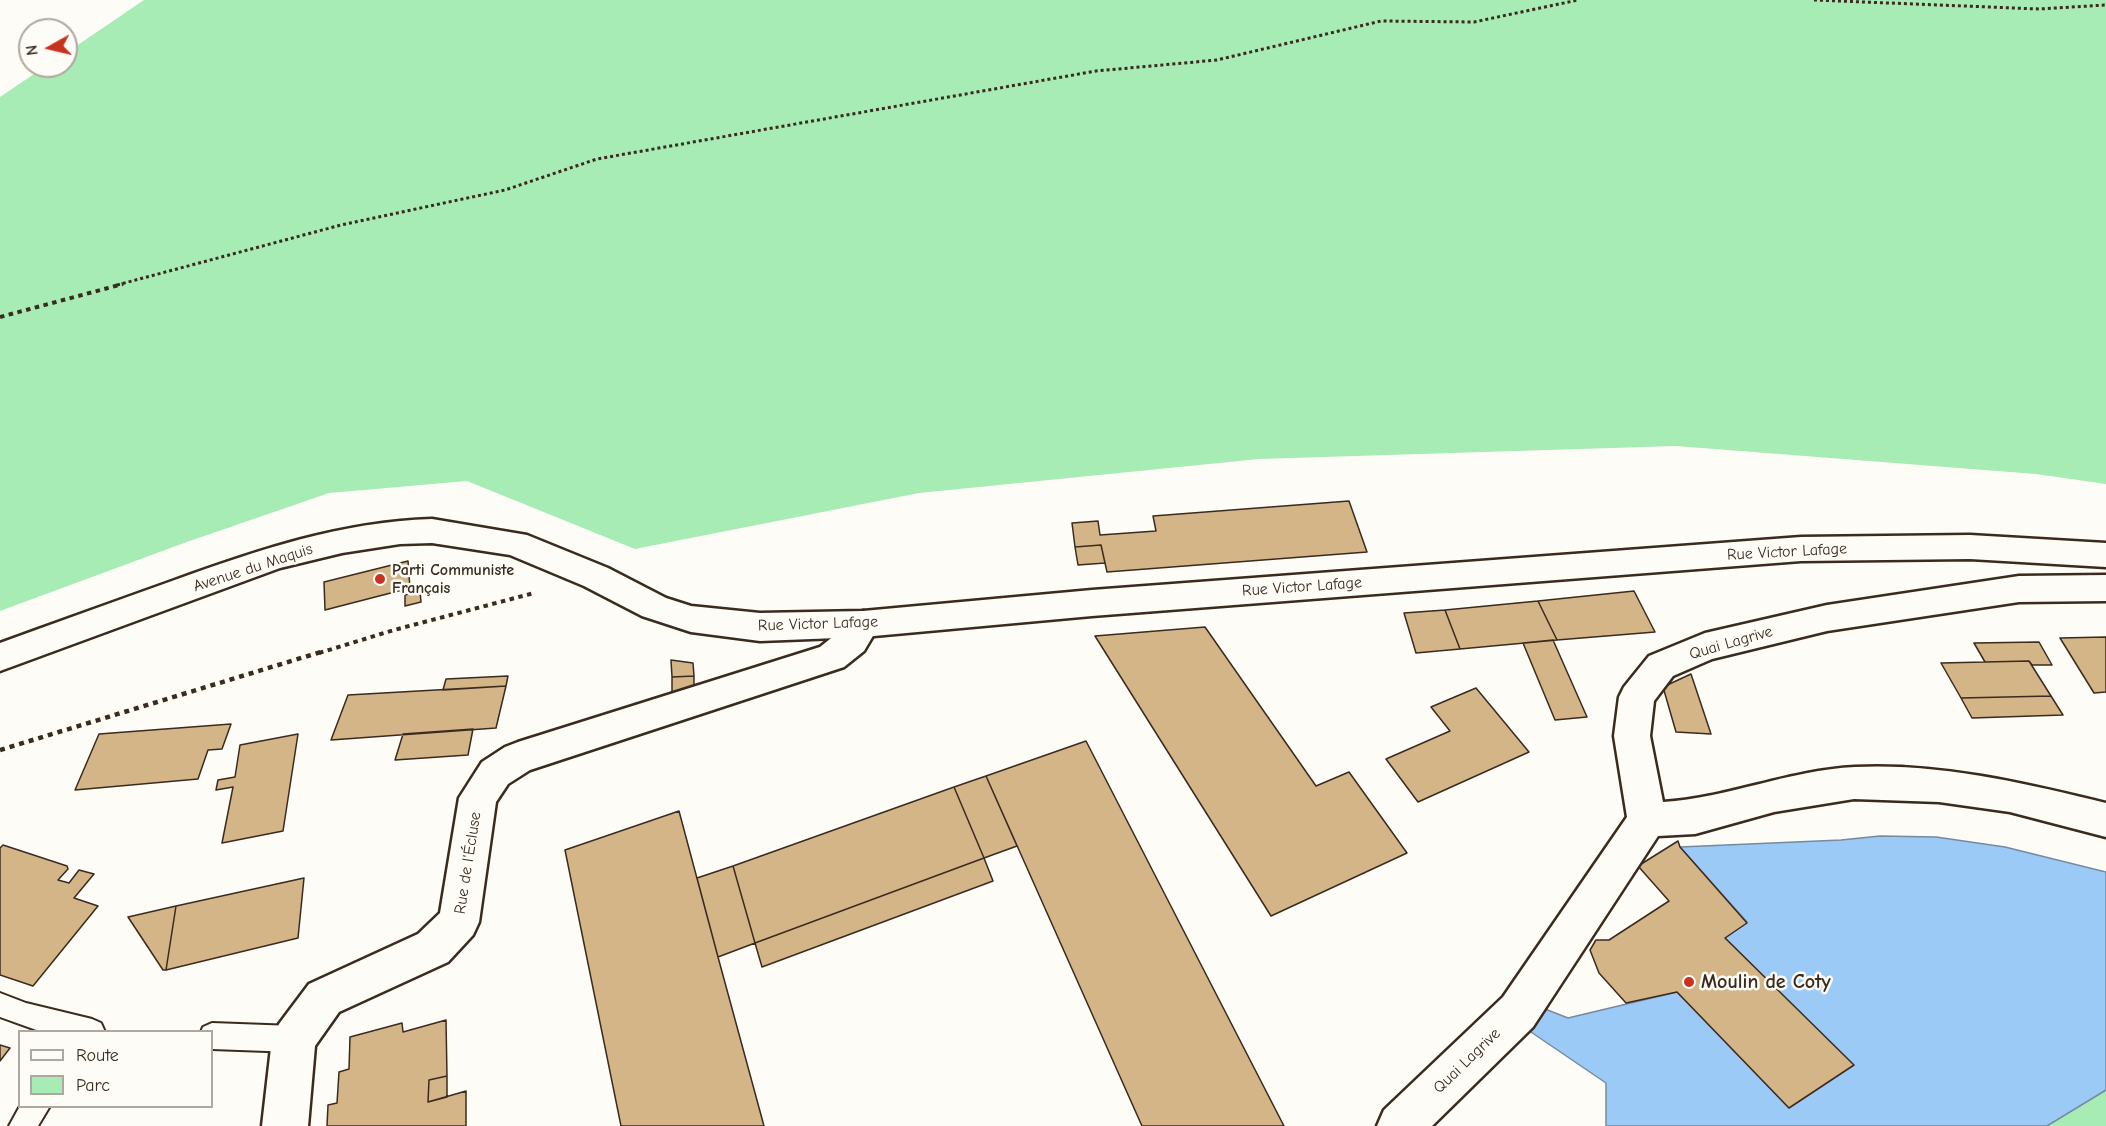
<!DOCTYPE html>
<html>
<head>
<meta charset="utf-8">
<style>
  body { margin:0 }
  #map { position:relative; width:2106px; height:1126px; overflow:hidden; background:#fdfcf7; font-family:"Comic Neue",sans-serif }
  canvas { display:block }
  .legend { position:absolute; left:18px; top:1030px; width:195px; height:78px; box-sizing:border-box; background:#fdfcf7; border:2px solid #afa8a0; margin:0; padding:8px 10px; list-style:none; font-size:18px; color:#3b2a1e }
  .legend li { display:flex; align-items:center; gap:12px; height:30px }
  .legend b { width:30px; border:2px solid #afa8a0 }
  .north { position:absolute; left:18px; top:18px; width:60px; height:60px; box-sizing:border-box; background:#fdfcf7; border:2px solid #afa8a0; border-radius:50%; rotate:262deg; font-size:16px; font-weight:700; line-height:24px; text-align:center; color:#3b2a1e }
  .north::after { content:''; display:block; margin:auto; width:21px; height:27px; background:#c8321e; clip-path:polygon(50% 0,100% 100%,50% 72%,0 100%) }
</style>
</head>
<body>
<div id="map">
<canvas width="2106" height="1126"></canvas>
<ul class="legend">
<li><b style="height:8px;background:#fdfcf7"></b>Route</li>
<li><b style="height:16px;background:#a7ebb5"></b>Parc</li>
</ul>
<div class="north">N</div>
</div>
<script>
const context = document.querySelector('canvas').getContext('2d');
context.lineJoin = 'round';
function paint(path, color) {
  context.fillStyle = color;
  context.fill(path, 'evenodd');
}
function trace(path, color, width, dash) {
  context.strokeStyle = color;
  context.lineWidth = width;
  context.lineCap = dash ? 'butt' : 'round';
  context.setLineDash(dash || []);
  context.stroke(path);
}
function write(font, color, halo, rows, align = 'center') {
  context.font = font + ' "Comic Neue",sans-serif';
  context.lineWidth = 5;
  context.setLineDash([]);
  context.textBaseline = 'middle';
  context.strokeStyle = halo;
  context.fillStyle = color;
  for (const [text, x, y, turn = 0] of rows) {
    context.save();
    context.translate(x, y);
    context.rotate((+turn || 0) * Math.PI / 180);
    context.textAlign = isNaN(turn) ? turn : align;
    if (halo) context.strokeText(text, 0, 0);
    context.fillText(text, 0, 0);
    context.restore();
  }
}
paint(new Path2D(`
  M144 0H2106V484L2036 474 1676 446 1259 459 919 493 635 549 467 481 329 493 184 543 0 611V97L46 66H66V53Z
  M2106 1090V1126H2047L2101 1092Z`), '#a7ebb5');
const water = new Path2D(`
  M1880 836 1936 837 2005 847 2106 872V1090L2047 1126H1606V1083L1528 1030 1545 1009 1568 1018 1677 992 1789 1108 1853 1065 1725 938 1747 922 1680 847 1841 840Z`);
paint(water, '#9ccaf7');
trace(water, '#758aa0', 1.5);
const building = new Path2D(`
  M1349 501 1367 552 1107 572 1101 545 1075 547 1072 523 1098 521 1100 535 1156 531 1153 516Z
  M1101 545 1105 563 1078 565 1075 547Z
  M408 561 410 588 325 610 324 582Z
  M420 591 421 602 405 606V595Z
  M1634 591 1655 632 1557 640 1538 601Z
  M1538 601 1557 640 1460 649 1445 610Z
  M1445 610 1460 649 1416 653 1404 613Z
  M1205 627 1316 786 1349 772 1407 853 1271 916 1095 636Z
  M2106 637V692L2094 693 2060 638Z
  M1553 640 1587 717 1555 720 1523 643Z
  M2039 642 2052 665H2032L2029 661 1985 662 1974 643Z
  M671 660 693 663 694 676 672 677Z
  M2029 661 2051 696 1961 698 1941 663Z
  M1691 674 1711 734 1676 732 1663 687Z
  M508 676 506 686 443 690 446 679Z
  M694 676V686L672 693V677Z
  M506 686 496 728 331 740 348 695Z
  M1476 688 1529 752 1418 802 1386 759 1450 731 1431 707Z
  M2051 696 2063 715 1972 718 1961 698Z
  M231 724 222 749 208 750 198 779 75 790 99 734Z
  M473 729 468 755 395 760 403 734Z
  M298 734 283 831 222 843 233 787 216 790 218 780 235 777 240 745Z
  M1086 741 1284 1126H1142L986 776Z
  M986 776 1017 846 984 858 954 787Z
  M954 787 984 858 755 943 733 866Z
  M679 811 718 957 764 1126H621L565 850Z
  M1678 841 1680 847 1747 923 1725 938 1854 1065 1789 1108 1677 992 1626 1003 1599 973 1590 950 1596 940H1609L1669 901 1638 866Z
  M3 845 67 866 68 869 58 880 69 883 79 870 94 874 74 898 98 906 33 986 0 975V848Z
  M984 858 993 881 762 967 755 943Z
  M733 866 755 943 718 957 697 878Z
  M304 878 298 938 166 970 176 906Z
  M176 906 166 970H163L128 917Z
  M446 1020 447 1076 429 1080 428 1102 466 1091V1126H327L328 1105 337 1103 339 1072 349 1069 350 1037 402 1023 403 1032Z
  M0 1045 10 1048 0 1061Z
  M447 1076V1097L428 1102 429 1080Z`);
paint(building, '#d3b587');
trace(building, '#3b2a1e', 1.5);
const service = new Path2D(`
  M0 993 26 1003 92 1019 101 1023 105 1032H42L0 1017Z
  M212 1023 294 1026 303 1030 307 1039 303 1048 294 1052 212 1049V1032H201L203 1027Z
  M20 1106H50L38 1126H9Z`);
const minor = new Path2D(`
  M2106 575V601L2019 602 1827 631 1712 659 1673 676 1654 701 1650 736 1663 802C1728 798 1789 770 1855 767 1940 763 2024 783 2106 803V837L2010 812 1939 802 1854 799 1774 812 1695 834 1658 836 1533 1027 1432 1126H1377L1384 1110 1503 997 1627 817 1614 736 1619 697 1624 687 1649 656 1705 633 1827 605 2019 576Z
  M863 611 875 614 880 624 864 651 844 667 530 770 508 784 496 802 479 922 473 935 448 962 339 1012 315 1046 308 1126H262L272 1039 279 1024 309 984 418 934 440 913 459 798 482 762 505 747 518 742 820 647 840 631 851 614Z`);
const primary = new Path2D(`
  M432 519 527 535 608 568 666 598 691 606 760 613 863 611 1092 590 1801 537 1970 535 2106 543V567L1970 559 1801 561 1092 616 863 637 760 641 691 632 642 616 584 586 510 555 432 543 400 544 342 553 280 568 0 671V643C57 622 114 602 172 581 258 550 340 522 432 519Z`);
trace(service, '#3b2a1e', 4);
trace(minor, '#3b2a1e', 5);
trace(primary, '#3b2a1e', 5);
trace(new Path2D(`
  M1814 0 2039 9 2106 5
  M117 285 341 225 505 190 597 159 1096 71 1217 60 1381 21 1474 22 1578 0`), '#3b2a1e', 3, [3, 3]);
trace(new Path2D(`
  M0 317 123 284
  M319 653 394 630 534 593`), '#3b2a1e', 4, [4.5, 4.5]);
trace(new Path2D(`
  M0 750 324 651`), '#3b2a1e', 4.5, [5, 5]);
paint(service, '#fdfcf7');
paint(minor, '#fdfcf7');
paint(primary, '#fdfcf7');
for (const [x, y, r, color] of [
  [380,579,6,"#c8321e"],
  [1689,982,6,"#c8321e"]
]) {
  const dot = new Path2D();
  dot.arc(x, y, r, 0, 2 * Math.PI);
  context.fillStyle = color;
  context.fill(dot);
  trace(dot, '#fdfcf7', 2);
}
write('16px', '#3b2a1e', '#fdfcf7', [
  ["Rue Victor Lafage",1787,552,-3],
  ["Avenue du Maquis",253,568,-18],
  ["Rue Victor Lafage",1302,587,-4],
  ["Rue Victor Lafage",818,624,-2],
  ["Quai Lagrive",1731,643,-16],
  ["Rue de l'Écluse",468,863,-81],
  ["Quai Lagrive",1467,1061,-44]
]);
write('bold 16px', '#3b2a1e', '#fdfcf7', [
  ["Parti Communiste",392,570],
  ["Français",392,588]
], 'left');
write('bold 20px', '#3b2a1e', '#fdfcf7', [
  ["Moulin de Coty",1701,982]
], 'left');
</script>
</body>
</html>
